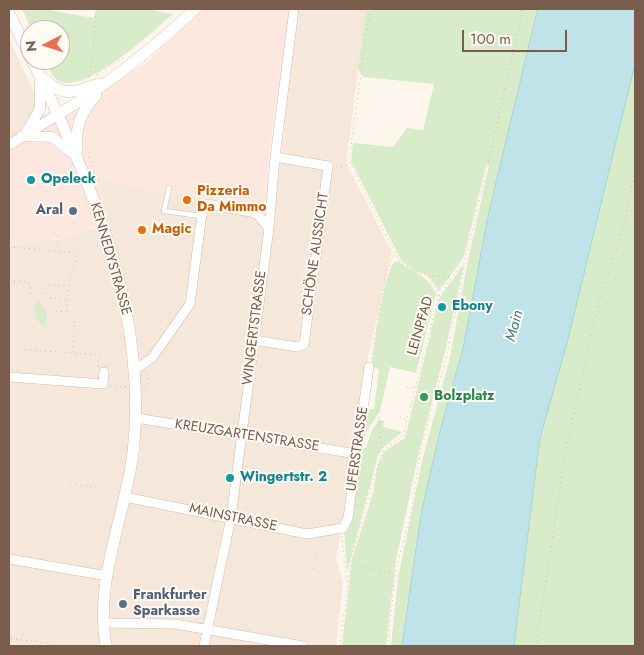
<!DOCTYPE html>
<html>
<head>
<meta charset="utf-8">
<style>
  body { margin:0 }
  #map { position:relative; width:644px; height:655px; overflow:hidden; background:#fdf6ec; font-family:Jost,sans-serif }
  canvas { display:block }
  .frame { position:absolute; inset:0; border:10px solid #7a5c4d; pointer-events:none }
  .north { position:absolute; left:20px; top:20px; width:50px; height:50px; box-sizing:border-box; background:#fffaf3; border:1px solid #cabbb1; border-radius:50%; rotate:265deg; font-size:14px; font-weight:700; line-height:20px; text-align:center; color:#7a5c4d }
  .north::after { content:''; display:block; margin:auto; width:18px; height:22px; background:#e76f51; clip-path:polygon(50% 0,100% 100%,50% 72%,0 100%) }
  .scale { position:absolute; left:462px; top:30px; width:105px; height:22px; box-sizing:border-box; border:2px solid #7a5c4d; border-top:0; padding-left:6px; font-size:15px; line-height:18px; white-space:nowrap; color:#7a5c4d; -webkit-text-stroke:4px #fffaf3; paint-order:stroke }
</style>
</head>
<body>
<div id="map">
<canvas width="644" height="655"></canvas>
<div class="frame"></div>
<div class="north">N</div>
<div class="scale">100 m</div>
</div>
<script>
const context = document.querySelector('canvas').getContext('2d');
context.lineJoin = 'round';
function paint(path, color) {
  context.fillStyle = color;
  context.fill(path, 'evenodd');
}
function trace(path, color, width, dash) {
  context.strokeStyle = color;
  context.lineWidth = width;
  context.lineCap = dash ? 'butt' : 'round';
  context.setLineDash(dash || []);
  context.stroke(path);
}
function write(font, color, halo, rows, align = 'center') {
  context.font = font + ' Jost,sans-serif';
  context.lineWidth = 4;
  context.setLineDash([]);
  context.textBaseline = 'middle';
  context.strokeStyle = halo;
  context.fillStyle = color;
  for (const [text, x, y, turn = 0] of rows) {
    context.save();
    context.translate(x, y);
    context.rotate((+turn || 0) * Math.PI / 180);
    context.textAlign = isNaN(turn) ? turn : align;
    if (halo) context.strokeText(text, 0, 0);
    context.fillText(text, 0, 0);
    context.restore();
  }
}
paint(new Path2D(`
  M298 9H366L346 163 392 252 368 357 369 367 346 516 339 528 340 538 336 559 343 584 336 646H9V246L62 239 103 198 99 177 111 183 203 198V207L255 216 273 224Z
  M9 39 49 124 9 150Z`), '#f5e8da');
paint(new Path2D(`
  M204 9H290L269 155 267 197 264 203 259 207 203 198 111 183 100 178 103 198 110 223 62 239 9 246V150L147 62Z`), '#fde8e0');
paint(new Path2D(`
  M22 9H43L94 18 96 9H146L173 14C154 30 77 104 54 77 50 73 48 65 46 60H60V30H32Z
  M366 9H538L488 216 463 349 440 431 421 514 402 646H391L398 578 423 457 450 357 468 260 489 165H486L464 257 439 291 428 275 414 271 401 260 351 161 353 143 393 147 407 128 423 130 434 84 363 77 358 69Z
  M635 64V646H514L540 438 567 341Z
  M398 261C415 274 426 274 436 293L416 373 390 367 380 411 363 437 367 409H374L379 369 371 368C375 343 382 281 394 262Z
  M464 264 445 352 419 452 396 560 386 646H342L352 559 373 493 378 464 385 451 405 438 439 298Z
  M38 301 47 313 46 326C37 325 34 313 35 304Z
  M379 420 384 421 383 427 402 432 382 449 378 456 347 572 344 531 348 529 350 519 361 448H366L372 430Z`), '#d8ecc9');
const water = new Path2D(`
  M538 9H635V64L567 343 540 438 514 646H402L421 514 440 431 463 349 488 216Z`);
paint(water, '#bfe3e8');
trace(water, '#a5d3da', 1);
const service = new Path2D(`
  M169 188 164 211 201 216`);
const minor = new Path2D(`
  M254 340 297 347 304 344 328 166 275 157
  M133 371 152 358 190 304 203 206 207 204 256 213 269 228
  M9 377 103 384 104 372
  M136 418 357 454
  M125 497 307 534 343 528 348 518 369 367
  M9 559 108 576
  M103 623 175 624 303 646
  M204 646 231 517 269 228 275 157 294 9`);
const tertiary = new Path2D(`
  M26 133 40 109V81
  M22 136 52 137 75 155
  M9 145 57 115`);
const secondary = new Path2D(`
  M9 13 30 57
  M32 60C91 181 149 315 133 453 125 516 94 582 106 646
  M43 78C63 98 74 92 99 84
  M57 115C107 85 153 49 195 9
  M77 150C75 127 81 112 96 95`);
trace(service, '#d1beb0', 5.5);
trace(minor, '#d1beb0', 10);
trace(tertiary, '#d1beb0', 11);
trace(secondary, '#d6c0b0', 12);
trace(new Path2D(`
  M370 9 349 160 398 259 414 272 428 276 437 291 438 297
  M97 75 123 58
  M89 77 93 57 96 9
  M87 147 98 184
  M336 167 349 165
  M46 227 58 235 57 250
  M9 247 76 253C76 261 74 265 71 273 67 284 68 299 67 311
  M428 276 451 277
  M9 281 28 282 31 294
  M43 293 48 285 67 286
  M50 298 67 299
  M56 312 67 311 75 317 73 352
  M20 349 99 355 98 368
  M371 359 384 284 394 253
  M110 386 126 387
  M407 387 414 388
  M144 394 148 379 146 371
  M372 410 382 413
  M379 417 382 452
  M400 417 406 419
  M71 483 96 488
  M342 536 347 584
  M350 565 394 574
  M314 569 317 553
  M11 639 50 643V646
  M316 646H318
  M340 646 351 559 378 464 384 450 403 436 438 297 466 258 523 9
  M388 646 395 574 412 508 420 453 447 354 466 259
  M536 646 566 448 598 306 625 223 635 167`), '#d9b8a5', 1, [1, 4]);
trace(service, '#fff', 4.5);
trace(minor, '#fff', 9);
trace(tertiary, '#fff', 10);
trace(secondary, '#fff', 11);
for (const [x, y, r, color] of [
  [31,180,5,"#0f9aa8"],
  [187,200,5,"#e8710a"],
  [73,211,5,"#5c6f8a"],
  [142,230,5,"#e8710a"],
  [442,307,5,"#0f9aa8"],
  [424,397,5,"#2e9e5b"],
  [230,478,5,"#0f9aa8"],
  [123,604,5,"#5c6f8a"]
]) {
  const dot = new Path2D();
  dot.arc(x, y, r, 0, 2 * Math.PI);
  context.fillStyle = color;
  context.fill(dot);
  trace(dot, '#fffaf3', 2);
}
write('bold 14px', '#0d838f', '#fffaf3', [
  ["Opeleck",41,180],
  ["Ebony",452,307],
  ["Wingertstr. 2",240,478]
], 'left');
write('bold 14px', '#c56008', '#fffaf3', [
  ["Pizzeria",197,192],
  ["Da Mimmo",197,208],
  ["Magic",152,230]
], 'left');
write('bold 14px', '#4e5e75', '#fffaf3', [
  ["Aral",63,211],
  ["Frankfurter",133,596,"left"],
  ["Sparkasse",133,612,"left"]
], 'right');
write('14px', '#7a5c4d', '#fffaf3', [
  ["SCHÖNE AUSSICHT",316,254,-82],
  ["KENNEDYSTRASSE",110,259,74],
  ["LEINPFAD",421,326,-74],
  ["WINGERTSTRASSE",255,328,-83],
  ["KREUZGARTENSTRASSE",247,436,9],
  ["UFERSTRASSE",358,449,-82],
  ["MAINSTRASSE",233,518,12]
]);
write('bold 14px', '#27864d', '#fffaf3', [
  ["Bolzplatz",434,397]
], 'left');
write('italic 15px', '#437c86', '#fffaf3', [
  ["Main",515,326,-75]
]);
</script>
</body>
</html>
